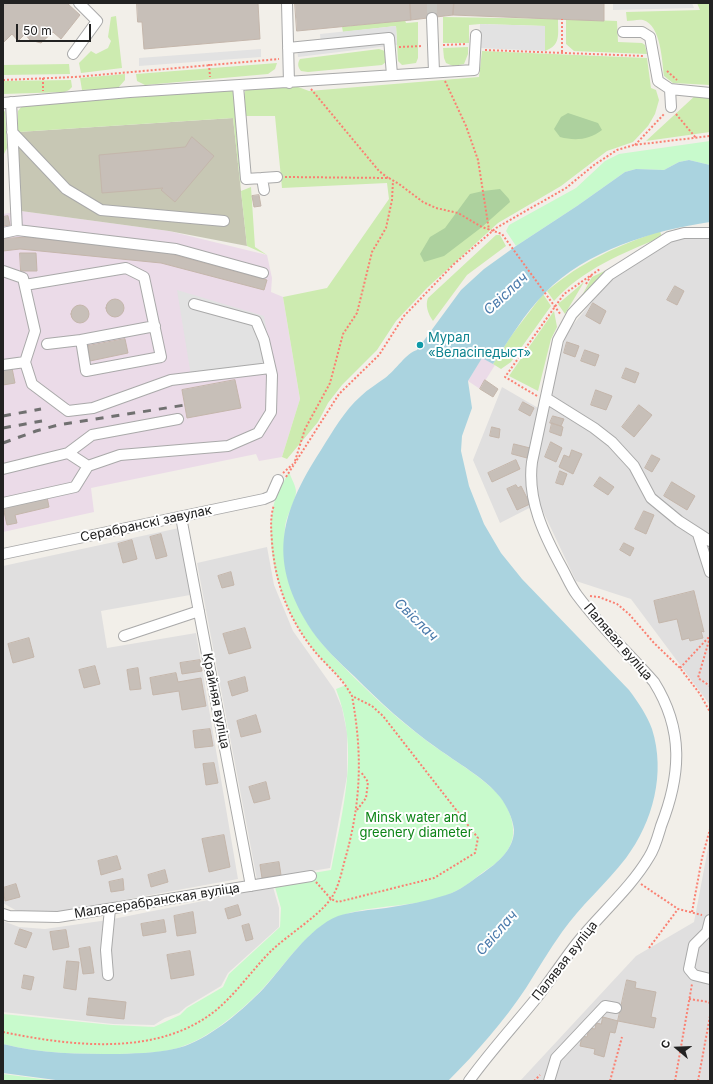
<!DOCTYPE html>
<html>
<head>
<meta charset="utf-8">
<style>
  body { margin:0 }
  #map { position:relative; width:713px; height:1084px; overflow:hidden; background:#f2efe9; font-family:Inter,sans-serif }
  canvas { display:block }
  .frame { position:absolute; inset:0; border:4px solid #222; pointer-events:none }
  .north { position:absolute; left:657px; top:1028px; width:40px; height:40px; -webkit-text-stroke:3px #fff; paint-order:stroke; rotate:289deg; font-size:11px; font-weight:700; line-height:16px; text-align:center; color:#222 }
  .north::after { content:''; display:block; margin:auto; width:14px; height:18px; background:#222; clip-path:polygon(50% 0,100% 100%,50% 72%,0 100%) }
  .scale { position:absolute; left:16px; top:24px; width:75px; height:18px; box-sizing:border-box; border:2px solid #222; border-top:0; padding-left:5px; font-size:12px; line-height:14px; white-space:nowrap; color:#222; -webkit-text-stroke:3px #fff; paint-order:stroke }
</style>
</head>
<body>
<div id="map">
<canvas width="713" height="1084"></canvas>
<div class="frame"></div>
<div class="north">С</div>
<div class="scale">50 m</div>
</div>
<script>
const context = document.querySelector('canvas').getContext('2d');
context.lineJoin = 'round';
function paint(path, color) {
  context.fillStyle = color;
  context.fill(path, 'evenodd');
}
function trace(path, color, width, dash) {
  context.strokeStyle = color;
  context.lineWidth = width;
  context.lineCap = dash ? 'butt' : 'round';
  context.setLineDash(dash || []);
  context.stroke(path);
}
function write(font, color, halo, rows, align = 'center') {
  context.font = font + ' Inter,sans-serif';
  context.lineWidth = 4;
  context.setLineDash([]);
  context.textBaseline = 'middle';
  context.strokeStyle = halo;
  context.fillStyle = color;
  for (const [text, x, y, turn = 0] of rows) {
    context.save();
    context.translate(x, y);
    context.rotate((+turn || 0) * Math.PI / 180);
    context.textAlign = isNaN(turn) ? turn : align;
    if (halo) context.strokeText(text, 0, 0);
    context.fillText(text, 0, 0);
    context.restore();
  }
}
paint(new Path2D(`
  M678 237 710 239V705L631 599 576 581 539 503 500 523 473 460 502 387 540 409 557 366 567 332 609 281Z
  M179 528 190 595 101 611 107 648 196 633 238 879 63 911H17L3 903V566Z
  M267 547 274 585 293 631 334 689 342 708 347 732V776L330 868 257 880 197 563Z
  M710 838V1081H520L636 956 694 922Z
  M273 887 279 908V927L228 973 221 986 186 1007 179 1013 165 1018 154 1025 113 1024 3 1012V921L19 927 45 929 108 920Z`), '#e0dfdf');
paint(new Path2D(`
  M21 211 169 231 267 255 272 278 271 292 283 297 300 399 282 457 259 461 256 454 91 488 94 512 3 532V214Z
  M482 357 495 365 480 389 468 381Z`), '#ebdbe8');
paint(new Path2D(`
  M233 118 247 246 169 231 21 211 18 132Z`), '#c7c7b4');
paint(new Path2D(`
  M697 3H710V85L673 83 664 76C662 61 661 25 643 20 638 19 632 21 627 21L626 12 700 10Z
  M116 16 122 68 81 73 79 63 91 51 96 54 108 48 111 41 108 37 111 17Z
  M443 17 558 19C558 35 561 45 545 51V26L480 24 469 25V43H443Z
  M566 19 617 21 618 42 642 43 645 45 647 54 574 51 566 44Z
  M405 20 406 23 418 22V58L416 63 402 65 398 61 396 26 343 32 342 27Z
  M468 47V54L464 64 453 66 446 63 444 58 443 48Z
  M379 49 385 51 386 62 382 65 308 72 301 71C298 67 297 64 300 59Z
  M482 51 647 58 651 88 656 90 659 100 655 114 648 126 633 142 607 151 561 186 498 223 427 288 396 321 377 350 342 385 328 403 318 422 287 459 282 457 300 399 283 297 327 288 389 199 387 183 282 188 275 116H246L244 98 245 91 251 87 290 84 309 91 479 77Z
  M277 63 275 69 268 74 145 85 137 81 136 74Z
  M69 64 70 74 3 75V65Z
  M125 74V80L118 88 82 90 80 78Z
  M71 80 72 87 69 90 65 92 3 94V81Z
  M227 90H232L234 95 241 191 251 187 255 247 267 255 247 246 233 118 18 132V111L22 106Z
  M697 94 710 95V132L646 141Z
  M3 109 5 112 7 148 3 156Z
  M660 231 662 237C623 253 583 269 554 301L547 291C581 262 619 245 660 231Z
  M496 235H500L506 246 467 275 433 321C428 314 425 305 428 298Z
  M621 263 592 285 579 301 592 277Z
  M584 282 565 314 558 304Z
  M543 294 551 306 511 362 501 369 493 364 511 336Z
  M554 311 557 327 551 339 538 391 509 376Z`), '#cdebb0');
paint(new Path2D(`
  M568 113 598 123 602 130C589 140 575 141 560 137L554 129 561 117Z
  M500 189 509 199 510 202 482 227 444 256 424 262 420 254 430 237 445 228 470 194 483 191Z`), '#add19e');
paint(new Path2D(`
  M710 141V165L689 160 679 162 664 170 636 169 625 172 577 206 516 246 506 231 509 225 576 188 605 161 619 154Z
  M289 472C291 478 296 486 296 492 296 500 286 516 285 527 282 579 298 619 333 656 361 685 391 714 423 738 446 756 474 771 495 791 505 800 512 815 513 828 515 847 501 861 486 870 476 877 467 886 456 891 420 910 374 902 338 917 309 928 286 963 266 985 246 1007 213 1035 186 1045 165 1054 141 1053 118 1054 79 1054 41 1054 3 1044V1014L112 1025 154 1027 180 1015 187 1008 223 987 229 974 280 927 281 908 275 887 311 878 313 873 331 870C343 808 360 750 336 689L346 685C334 671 320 659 309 644 282 608 264 553 273 508 275 496 283 483 289 472Z
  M3 1074 57 1081H3Z`), '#c8facc');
paint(new Path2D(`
  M613 3H692L694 8 613 10Z
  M480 24 545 26V51L479 48Z
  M396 26 397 45 298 57 297 49 321 46 320 34Z
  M261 49V57L139 66V58Z
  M177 290 264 316 272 362 191 376Z`), '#e2e2e2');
paint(new Path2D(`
  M689 160 710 165V222C654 230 585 251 545 293 524 314 509 340 493 364L482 358 468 381 472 408 462 436 461 451 469 486 484 524 501 553 522 579 629 690C638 702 647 715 652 729 666 773 653 822 626 858 606 884 581 905 562 932 549 950 538 969 526 988 504 1021 477 1052 448 1081H63L3 1073V1044C41 1054 79 1054 119 1054 141 1053 164 1053 185 1046 214 1035 243 1010 264 988 285 965 308 928 338 916 354 911 370 910 386 908 406 905 427 901 446 895 460 891 471 881 483 873 497 863 514 850 514 830 513 819 507 806 500 797 485 778 456 762 437 748 407 727 380 702 354 676 339 662 324 648 312 631 267 562 279 515 321 450 333 431 344 411 361 396 368 389 377 384 385 378 396 370 406 353 417 350L461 290 484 269 516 246 577 206 625 172 636 169 664 170 679 162Z`), '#aad3df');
const building = new Path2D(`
  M3 3H67L80 15 61 39 53 32 41 43 30 40 25 34 18 41 12 34 3 43Z
  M137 3H258L260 39 144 49 142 22H138Z
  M295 3H410L411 20 297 31Z
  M410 3H454L453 15 411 20Z
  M454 3H604V21L453 15Z
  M192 137 214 156 175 202 161 190 163 188 102 193 99 155 185 147Z
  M259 195 261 206 254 207 252 196Z
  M8 216 10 225 3 226V217Z
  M28 237 168 253 267 280 264 290 161 263 20 249 3 251V239Z
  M20 253H36L37 271H21Z
  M675 286 684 291 677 305 667 300Z
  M106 308a9 9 0 1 1 18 0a9 9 0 1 1-18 0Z
  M593 303 606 311 600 324 586 316Z
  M71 314a9 9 0 1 1 18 0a9 9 0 1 1-18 0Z
  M125 339 128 353 90 361 88 346Z
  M567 342 579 346 575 357 564 353Z
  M585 350 599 355 595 366 581 361Z
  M12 368 15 383 3 385V370Z
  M626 368 639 373 635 383 622 378Z
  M235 380 241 408 187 418 182 390Z
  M485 380 498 389 493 397 480 389Z
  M596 390 612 396 606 410 591 405Z
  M523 402 534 408 530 416 519 410Z
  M639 405 652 415 634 437 622 427Z
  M553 416 564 419 561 426 550 423Z
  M552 423 563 427 561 436 550 432Z
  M492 427 500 429 499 438 490 436Z
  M551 442 562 448 556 462 545 457Z
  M514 444 530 448 527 458 512 454Z
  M572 450 582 454 573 474 559 467 564 455 569 457Z
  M652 455 660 459 652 472 645 468Z
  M516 460 520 469 492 482 488 473Z
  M560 471 567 474 563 485 556 483Z
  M600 477 614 487 608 495 594 486Z
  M672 482 695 496 687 510 664 496Z
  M516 485 518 488 521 486 530 504 517 510 507 489Z
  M47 497 49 507 15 515 17 523 7 525 3 507Z
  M644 511 654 515 646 534 635 529Z
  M161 534 167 556 156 559 150 537Z
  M132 540 137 559 123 563 118 544Z
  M624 543 634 548 630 556 620 550Z
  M231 572 234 585 222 588 218 576Z
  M694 591 704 632 701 631 703 638 690 641 689 638 682 640 677 619 659 623 654 601Z
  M245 628 251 648 229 654 223 634Z
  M29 638 34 657 13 663 8 644Z
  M200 660 202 671 182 674 180 663Z
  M95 666 100 684 84 688 79 670Z
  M138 668 141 689 130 690 127 670Z
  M176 673 178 682 201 678 206 706 182 710 179 691 153 695 150 678Z
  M245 677 248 691 232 696 228 682Z
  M256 715 261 732 241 737 237 721Z
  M210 729 213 746 195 748 193 731Z
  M214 763 218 783 206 785 203 764Z
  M266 782 270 799 254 803 249 787Z
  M224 835 230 867 209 872 202 839Z
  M117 856 121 869 101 875 98 861Z
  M279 862 281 875 262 878 260 865Z
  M165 870 168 882 151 887 148 875Z
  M123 879 124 890 111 892 109 882Z
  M16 884 20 897 5 901 3 888Z
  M238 905 241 915 228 919 225 909Z
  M193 912 196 933 177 936 174 916Z
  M164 920 166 932 143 936 141 924Z
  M249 924 253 939 246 941 242 926Z
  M20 929 32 933 26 948 15 944Z
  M66 930 69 947 53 950 50 932Z
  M90 947 94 973 83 974 79 949Z
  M190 951 194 975 171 979 167 955Z
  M67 961 79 962 76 990 64 988Z
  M24 975 34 977 31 990 22 988Z
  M627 980 636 982 635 988 656 992 651 1017 656 1018 654 1028 618 1021Z
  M89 998 126 1002 124 1019 87 1015Z
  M603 1017 618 1021 615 1033 610 1032 604 1057 594 1054 595 1049 580 1046 582 1036 587 1037 589 1028 595 1029 596 1023 601 1024Z`);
paint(building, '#c7bfb8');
trace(building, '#c4b6ab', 1);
trace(new Path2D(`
  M432 3V18`), '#c8c6c1', 10, [10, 5]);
const minor = new Path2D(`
  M287 3 289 83
  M432 18 434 72
  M623 32H642L650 37 658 81 670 89 710 93
  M288 48 389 38 392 75
  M73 54 97 21 79 3
  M238 86 246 179 262 178 264 190
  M670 89 671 107
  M3 103 130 92 474 70 476 35
  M12 132 66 189 101 210 224 221
  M262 178 277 177
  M17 230 176 249 263 273
  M3 233 17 230 11 102
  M3 271 23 278 35 331 25 362 32 384 68 411 93 408 171 380 270 368
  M25 285 126 268 144 277 161 357 86 371 81 340 47 344
  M81 340 155 326
  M3 365 25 362
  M546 398 594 428 612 442 634 466 651 498 679 521 710 541
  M68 453 92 435 178 419
  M3 469 68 453 88 466 120 455 228 446 258 433 271 412 272 375 264 340 256 321 194 304
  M3 503 75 487 88 466
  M181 517 251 886
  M698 534 710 572
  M3 554 264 499 271 496 278 480
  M124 636 199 611
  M3 914 9 916 58 917 311 876
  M710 920 707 932 694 945 689 969 694 975 710 979
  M108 975 106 950 110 909
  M469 1081C489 1053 512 1028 534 1001 549 983 562 962 577 943 600 914 630 889 649 857 655 848 658 836 661 826 681 775 684 730 654 682 629 654 600 626 577 595 571 587 567 577 562 568 544 535 527 500 532 462L558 340 572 314 609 275 669 237 684 233H710
  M549 1081 556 1058 605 1006 616 1008`);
trace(minor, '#a9a9a9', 12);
trace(new Path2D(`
  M443 45 467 44
  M399 47 423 46
  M485 50 644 56
  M562 52V19
  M209 64 210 77
  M667 71 677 80
  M43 78V91
  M3 80 75 77 279 59
  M445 81 466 126 478 160 489 230
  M311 89 379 171 388 178
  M676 114 696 138
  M635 145 665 113
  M285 177 389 178 399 184 423 202 436 208 458 213 482 227 502 234 561 315
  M586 284 592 274
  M537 396 505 377 564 294 600 269
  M295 461 305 429 330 383 343 334 357 313 372 252 386 228 392 200 393 181
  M283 473 293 464
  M286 477 339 394 379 355 404 316 454 264 496 228 566 188 594 165 617 150 634 145 710 136
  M590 596 599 597 617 604 629 614 654 643 680 668 700 694 710 712
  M710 637 698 678 710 686
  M680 668 709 637
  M357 810 366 798 368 782 361 772
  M316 882 331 899 338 902 434 878 475 853 478 838 383 716 372 706 352 696
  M641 884 678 909 702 915
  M692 912 702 858 710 829
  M649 948 678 909
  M689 999 709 1002 710 1004
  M3 1032C71 1046 157 1057 215 1011 236 994 252 970 271 951 289 934 316 918 330 900 338 889 341 875 344 863 361 805 363 756 352 696L349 691C338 673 321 661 309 644 286 613 275 580 272 542 271 529 270 517 274 505
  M534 1081 540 1075
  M610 1081 622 1037
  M675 1081 692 984
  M698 1081 710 1016`), '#fa8072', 2, [2, 2]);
trace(minor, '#fff', 10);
trace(new Path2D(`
  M3 416 41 409
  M3 428 42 421
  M3 443 36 431 58 425 185 405`), '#707070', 3, [8, 8]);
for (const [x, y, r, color] of [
  [420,345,4,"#0f9aa8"]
]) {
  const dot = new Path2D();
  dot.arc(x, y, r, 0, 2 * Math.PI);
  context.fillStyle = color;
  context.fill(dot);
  trace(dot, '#fff', 1.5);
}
write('13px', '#0d838f', '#fff', [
  ["Мурал",428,338],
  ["«Веласіпедыст»",428,353]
], 'left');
write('13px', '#222', '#fff', [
  ["Серабранскі завулак",146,524,-12],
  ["Палявая вуліца",618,642,49],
  ["Крайняя вуліца",216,701,79],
  ["Маласерабранская вуліца",157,901,-9],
  ["Палявая вуліца",565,961,-52]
]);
write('13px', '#0c8416', '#fff', [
  ["Minsk water and",416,818],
  ["greenery diameter",416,833]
]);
write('italic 14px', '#4a7aab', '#fff', [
  ["Свіслач",506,294,-43],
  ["Свіслач",416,620,44],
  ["Свіслач",497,933,-49]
]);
</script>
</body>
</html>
